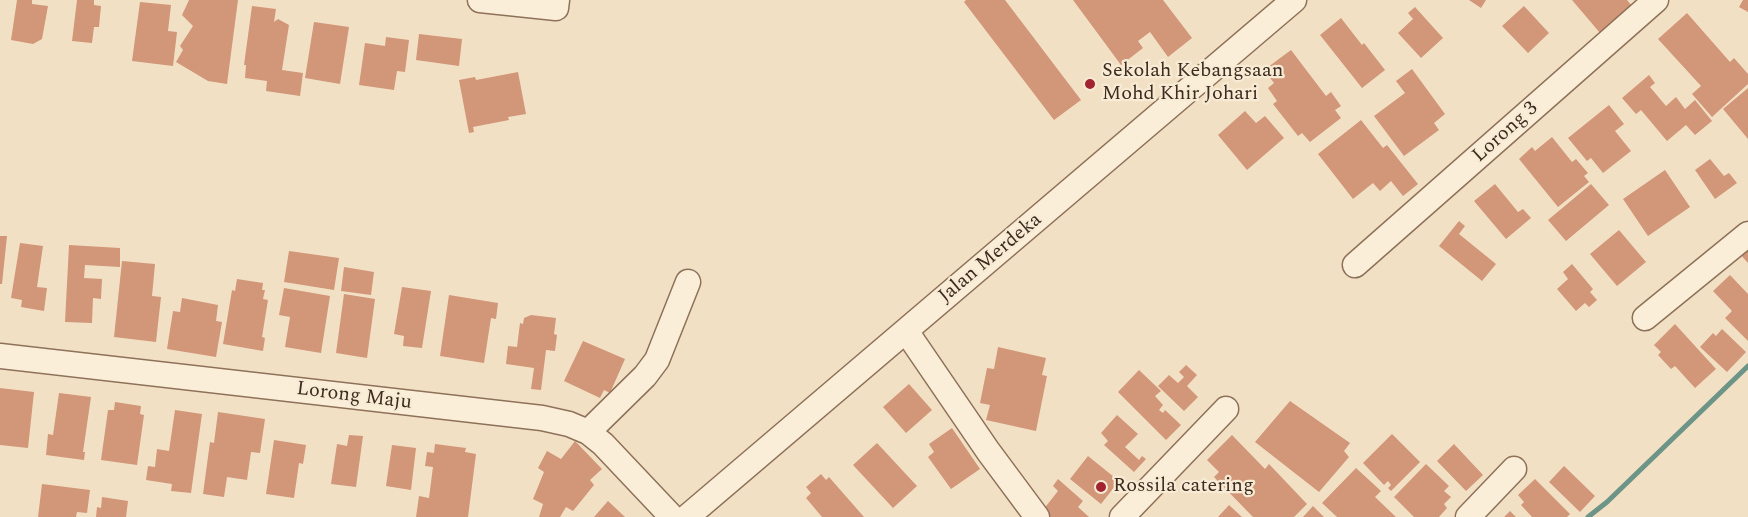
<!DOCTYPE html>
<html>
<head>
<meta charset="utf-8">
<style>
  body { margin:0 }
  canvas { display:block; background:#f2e0c5 }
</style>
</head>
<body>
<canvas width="1748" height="517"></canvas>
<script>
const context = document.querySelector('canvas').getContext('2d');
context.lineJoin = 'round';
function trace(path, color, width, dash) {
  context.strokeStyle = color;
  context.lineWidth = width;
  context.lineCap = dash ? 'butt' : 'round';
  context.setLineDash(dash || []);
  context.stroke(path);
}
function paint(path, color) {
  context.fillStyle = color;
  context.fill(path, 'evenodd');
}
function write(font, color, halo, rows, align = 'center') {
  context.font = font + ' Spectral,serif';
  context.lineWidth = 4.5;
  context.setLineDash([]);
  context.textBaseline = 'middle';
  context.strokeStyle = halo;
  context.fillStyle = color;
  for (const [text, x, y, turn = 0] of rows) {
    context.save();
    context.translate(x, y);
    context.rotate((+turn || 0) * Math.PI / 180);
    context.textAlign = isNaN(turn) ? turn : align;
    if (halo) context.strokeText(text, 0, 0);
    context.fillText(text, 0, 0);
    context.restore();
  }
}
trace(new Path2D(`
  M1588 517 1607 502 1748 366`), '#6c9487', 5);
paint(new Path2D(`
  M17 0H32V4L48 6 42 39 33 44 11 40Z
  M77 0H94V5L101 6 99 27H94L92 43 72 41Z
  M189 0H238L227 84 208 81 176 62 183 50 180 46 193 26 182 15Z
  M966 0H1005L1081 100 1054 120 964 2Z
  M1073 0H1163L1192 38 1168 57 1150 32 1138 41 1143 48 1121 65Z
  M1469 0H1486L1481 8Z
  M1572 0H1627L1632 6 1600 33Z
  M1743 0H1748V12L1739 7Z
  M140 2 171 5 168 31 177 32 173 66 132 61Z
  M252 6 276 9 274 22 278 19 289 25 282 70 303 73 300 96 266 91 267 81 245 78 246 65H244Z
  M1524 6 1549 33 1528 53 1502 26Z
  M1415 7 1443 38 1421 58 1398 33 1413 19 1408 13Z
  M1687 13 1730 62 1734 58 1748 74V84L1712 117 1692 94 1701 86 1658 39Z
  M1341 18 1362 45 1364 43 1385 70 1362 88 1320 35Z
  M314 22 349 27 340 84 305 78Z
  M419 34 462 39 459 66 416 60Z
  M386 37 409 40 405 72 397 71 394 90 359 85 365 43 385 46Z
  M1291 50 1326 96 1331 92 1341 106 1335 110 1341 118 1310 142 1302 133 1298 136 1273 104 1277 101 1268 88 1274 83 1264 70Z
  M1412 69 1445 114 1434 123 1439 130 1404 156 1374 116 1405 93 1396 81Z
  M518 72 526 114 508 117 509 120 473 127 474 132 469 133 459 80 475 77 476 80Z
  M1649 75 1655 83 1650 87 1666 106 1676 97 1685 109 1695 100 1712 121 1695 135 1686 125 1667 141 1641 110 1636 114 1622 98Z
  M1748 88V139L1723 109Z
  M1609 105 1624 124 1615 131 1631 151 1603 173 1591 158 1587 161 1568 138Z
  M1245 111 1256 123 1265 116 1284 138 1247 170 1218 135Z
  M1361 120 1383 148 1387 145 1418 184 1403 196 1391 181 1380 191 1373 183 1353 199 1318 154Z
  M1552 137 1572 162 1576 159 1588 173 1584 176 1589 182 1558 207 1519 159 1532 147 1535 151Z
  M1710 159 1724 176 1729 173 1737 183 1715 199 1695 170Z
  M1665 170 1690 207 1648 236 1623 199Z
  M1495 184 1518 212 1523 209 1531 218 1506 239 1474 201Z
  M1591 184 1609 205 1566 241 1548 220Z
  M1459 221 1465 226 1459 234 1496 264 1482 281 1439 246Z
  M1619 230 1646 262 1617 286 1590 254Z
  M0 236H7L2 284H0Z
  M20 243 43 246 37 287 47 288 44 311 21 307 22 300 11 298Z
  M69 245 120 248V267L85 265 84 278 102 279 101 299 93 298 92 323 65 322Z
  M1748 245V263L1739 253Z
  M289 251 339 258 334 290 284 282Z
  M122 261 155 264 152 296 161 297 156 342 114 337Z
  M1572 264 1593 289 1590 292 1597 300 1589 307 1585 303 1576 311 1557 289 1568 279 1563 272Z
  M344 267 374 272 371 295 341 291Z
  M1730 275 1748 294V341L1725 318 1732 311 1713 291Z
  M237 279 263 283 262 290H265L263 299 268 300 262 337 265 338 263 351 223 344 232 290 235 291Z
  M402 287 431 291 422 348 403 346 404 336 394 334Z
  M284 288 330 296 321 353 285 347 290 317 279 315Z
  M344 294 375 299 367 358 336 353Z
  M449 295 498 303 496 319 491 318 484 363 440 356Z
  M182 298 218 305 216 321 222 322 216 357 167 349 173 311 180 312Z
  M531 315 556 318 554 334 557 335 555 351 546 350 541 390 531 389 534 368 506 364 508 346 517 347 520 323 523 324 524 318Z
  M1675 324 1716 369 1695 388 1675 366 1671 369 1658 355 1661 352 1654 345Z
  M1722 329 1746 352 1727 372 1700 347 1713 333 1716 336Z
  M583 341 625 359 610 393 604 390 600 398 564 381Z
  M998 347 1046 358 1042 375 1047 376 1036 431 986 420 990 405 980 403 987 368 994 369Z
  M1186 365 1197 375 1187 386 1198 397 1184 411 1158 386 1169 375 1178 383 1184 377 1179 372Z
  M1139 370 1161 391 1155 396 1163 405 1159 410 1163 413 1165 410 1181 425 1166 440 1118 392Z
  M909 384 932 410 906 433 883 407Z
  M0 388 34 392 28 448 0 445Z
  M59 393 91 397 83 452H85L84 460 46 455 48 434 53 435Z
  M1290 401 1350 443 1344 451 1349 457 1319 492 1255 442Z
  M115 402 141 406 140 414 144 415 137 465 101 460 108 410H114Z
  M175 410 202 414 191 493 171 491 172 484 146 480 148 466 155 467 157 449 169 451Z
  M218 412 265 419 260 453 251 452 247 480 227 477 224 497 203 494 210 442 214 443Z
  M1117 415 1138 434 1125 447 1139 460 1142 456 1146 459 1134 472 1104 445 1108 441 1101 433Z
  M952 428 980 469 951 489 928 457 934 452 929 444Z
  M1392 434 1420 462 1391 491 1388 488 1391 485 1388 481 1384 485 1363 463Z
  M349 435 363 436 356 487 331 484 337 444 347 446Z
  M1232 435 1265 469 1269 464 1307 504 1294 517H1253L1214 477 1219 472 1207 460Z
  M274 440 306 445 303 464 299 463 294 498 266 494Z
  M575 441 602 469 590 480 594 485 573 511 566 507 560 517H539L543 504 533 499 544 472 538 468 547 451 561 459Z
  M877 443 917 486 893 508 853 465Z
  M435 444 466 448 465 452 476 454 468 517H416L419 496 429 498 433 467 425 466 427 452 434 453Z
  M1454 444 1483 475 1466 491 1437 461Z
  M392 445 416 448 411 490 386 486Z
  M1088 456 1119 481 1101 504 1070 479Z
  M1426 464 1449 486 1444 491 1451 497 1444 504 1447 508 1439 517H1414L1394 497Z
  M1564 466 1595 496 1580 512 1549 482Z
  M1356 468 1381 491 1375 497 1396 517H1337L1322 503Z
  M821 474 826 480 829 477 864 517H822L806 498 811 493 806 487Z
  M1058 479 1083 501 1078 507 1089 517H1051L1043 510 1058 491 1053 486Z
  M1535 479 1570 514 1567 517H1532L1521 505 1524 502 1518 495Z
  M42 484 90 490 87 513 77 512 76 517H38Z
  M102 497 128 501 126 517H96L97 507 101 508Z
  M608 501 625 517H594Z
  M1229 505 1242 517H1218Z
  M1313 506 1324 517H1303Z
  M1510 511 1516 517H1504Z`), '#d29678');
const minor = new Path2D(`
  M480 0 556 8 557 0
  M1355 265 1656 0
  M1645 318 1748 234
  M906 331 988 451 1037 517
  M0 356 542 418 569 424 588 432 603 444 672 517
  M588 432 645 376 657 360 688 282
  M687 517 1294 0
  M1122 517 1226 409
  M1468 517 1514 469`);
trace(minor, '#8e7159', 27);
trace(minor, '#fbeed9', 24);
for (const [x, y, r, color] of [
  [1090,84,6,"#a22430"],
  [1101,487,6,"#a22430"]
]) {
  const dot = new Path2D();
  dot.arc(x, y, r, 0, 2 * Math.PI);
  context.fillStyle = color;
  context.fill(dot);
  trace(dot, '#f8ebd5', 2);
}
write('20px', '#3d2b1e', '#f8ebd5', [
  ["Sekolah Kebangsaan",1102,72],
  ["Mohd Khir Johari",1102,95],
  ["Rossila catering",1113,487]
], 'left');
write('20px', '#3d2b1e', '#f8ebd5', [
  ["Lorong 3",1506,133,-42],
  ["Jalan Merdeka",991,259,-40],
  ["Lorong Maju",354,397,7]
]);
</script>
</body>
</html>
